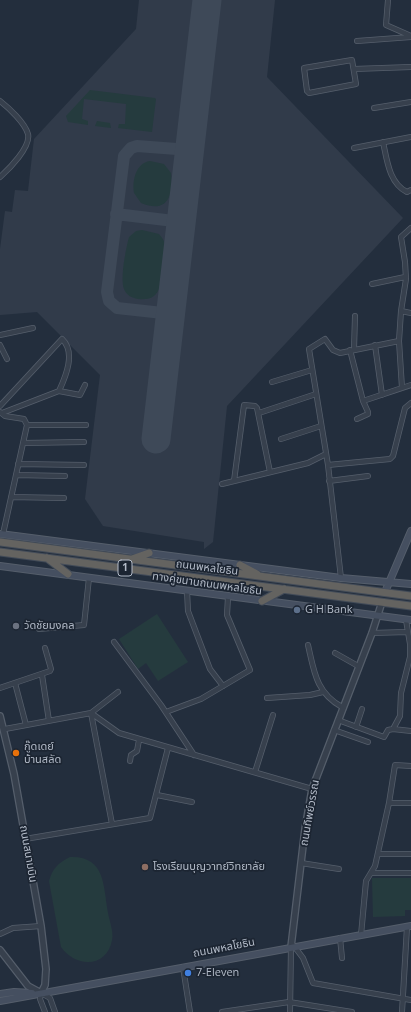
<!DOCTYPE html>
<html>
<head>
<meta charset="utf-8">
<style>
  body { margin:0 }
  canvas { display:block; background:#232e3d }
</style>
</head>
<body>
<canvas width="411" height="1012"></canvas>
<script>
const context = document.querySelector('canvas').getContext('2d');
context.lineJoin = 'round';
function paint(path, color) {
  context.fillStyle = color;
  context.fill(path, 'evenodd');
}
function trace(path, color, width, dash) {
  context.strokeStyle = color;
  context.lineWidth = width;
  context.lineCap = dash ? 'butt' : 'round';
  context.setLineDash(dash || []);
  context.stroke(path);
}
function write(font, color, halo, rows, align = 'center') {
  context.font = font + ' "Open Sans","Noto Sans Thai",sans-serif';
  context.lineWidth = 3.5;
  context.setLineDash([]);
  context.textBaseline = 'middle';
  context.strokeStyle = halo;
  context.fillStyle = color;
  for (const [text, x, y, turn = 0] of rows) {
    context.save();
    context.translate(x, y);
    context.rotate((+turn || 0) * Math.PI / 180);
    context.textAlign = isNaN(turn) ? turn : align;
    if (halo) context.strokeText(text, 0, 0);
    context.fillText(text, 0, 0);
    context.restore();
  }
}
paint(new Path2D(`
  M139 0H275L267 77 403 218 227 406 213 542 204 549V542L103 526 85 499 100 375 37 312 0 315V249L5 211 12 212 15 190 28 191 34 139 136 29Z`), '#313b4a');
paint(new Path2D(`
  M90 90 155 98 156 99 152 132 118 128 119 124H125L126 104 84 99 82 119 88 121V125L68 122 66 116Z
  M97 121 110 123 111 128 95 126Z
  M150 161 164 164 171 173C174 196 167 214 141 203L134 193C132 180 136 163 150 161Z
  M142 230 159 234C168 243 165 252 163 263 161 281 163 302 138 299 132 298 126 295 124 289 120 278 126 248 129 237L136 231Z
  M157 614 188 662 158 681 146 663 138 669 119 639Z
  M70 857C106 856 103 886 108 913 109 920 114 932 112 940 107 968 76 968 61 947L49 881C53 868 58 863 70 857Z
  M372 878H411V910H405V916L373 917Z`), '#253b3e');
trace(new Path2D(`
  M116 214 182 222
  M172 314 117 308 109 301 107 292 124 156 131 148 137 146 190 150`), '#3e4958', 12);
trace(new Path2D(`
  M156 439 207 0`), '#3e4958', 29);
const minor = new Path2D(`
  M388 0 386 25 411 36
  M357 41 411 37
  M352 60 356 84 309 93 307 91 304 68Z
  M354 69 411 67
  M0 101C9 108 25 123 28 134 31 147 9 169 0 177
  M374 108 411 102
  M383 142C387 160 389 183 407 192L411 190
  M354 148 411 137
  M372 284 405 277
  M401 311 411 313
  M0 335 33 328
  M0 345 7 359
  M375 345 382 395
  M354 349 355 316
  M350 350 363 401 368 412V414L357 419
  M272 382 312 370
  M402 388 399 341 401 311 406 279 405 262 401 237 411 228
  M363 401 411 385
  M0 406 62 339C76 352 66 376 59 391
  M0 412 5 416 24 419 27 425 3 534
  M2 413 59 391 80 395 85 385
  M259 413 316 394
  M27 425H86
  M281 439 321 426
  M23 443 84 442
  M18 464 84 465
  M328 465 390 459 393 456 405 408 411 403
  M16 475 65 476
  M234 481 244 405 255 406 257 408 270 472
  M329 481 368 476
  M222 484 308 463 326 454
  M11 497 64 498
  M341 578 328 465 309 349 325 339 333 350 340 353 399 341
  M187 591 188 611 210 669 223 686
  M406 620 410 644V657L401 693 400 716 393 729 411 731
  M39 629 84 625 89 578
  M372 633 407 632
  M114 642 161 705 194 755
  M308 645C314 671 316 693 342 707
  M335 653 358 666
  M42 675 49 721
  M15 683 26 725
  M0 688 50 671 51 669 45 648
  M267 698 310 695 323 692
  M166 712 201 699 250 670 227 615 228 597
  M338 720 384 737 388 730 393 729
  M356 727 362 709
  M5 729 91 713 119 733 312 789
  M334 730 368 742
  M130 761 131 755 137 751 139 740
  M255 772 273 715
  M157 795 192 802
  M389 803H411
  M112 824 91 713 118 692
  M25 839 150 818 168 748
  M378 854H411
  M301 863 339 869
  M372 873H411
  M0 934 13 928 41 926
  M361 935 366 881 375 866 389 803 395 765 411 766
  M340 938 342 958
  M294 946 303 958 313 983 411 1000
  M183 967 190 1012
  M45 1012 40 999 41 993 50 998 55 1012
  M222 1012 289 1002 352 1012
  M290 1012 291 947
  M402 1012 407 927`);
const tertiary = new Path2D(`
  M0 716 14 774 41 926 46 969 45 985 41 993 28 986 0 950
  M291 947 305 829 312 789 372 633 382 602`);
const secondary = new Path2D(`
  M0 534 341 578 411 584
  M0 566 411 620
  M385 592 411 531
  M0 994 14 992 32 993
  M0 1001 411 926`);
const trunk = new Path2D(`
  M0 542 411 596
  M0 552 411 606
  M47 558 68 574
  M132 559 149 553
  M240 565 257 574
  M262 601 284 589`);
trace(minor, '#555e6b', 6);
trace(tertiary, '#555e6b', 8);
trace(secondary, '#555e6b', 8);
trace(trunk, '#424b58', 9);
trace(minor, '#37404d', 4.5);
trace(tertiary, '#37404d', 5.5);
trace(secondary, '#454f60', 6);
trace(trunk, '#646360', 7);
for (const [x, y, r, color] of [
  [297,610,4,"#5c6f8a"],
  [16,626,4,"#6b7280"],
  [16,753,4,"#e8710a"],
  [145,867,4,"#8d6e63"],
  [188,973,4,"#3f7fe0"]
]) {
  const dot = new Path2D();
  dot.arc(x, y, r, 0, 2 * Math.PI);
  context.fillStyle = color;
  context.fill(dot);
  trace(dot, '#1c2532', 1.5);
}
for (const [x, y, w] of [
  [125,568,14]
]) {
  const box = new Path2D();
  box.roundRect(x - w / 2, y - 8, w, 16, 3);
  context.fillStyle = '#1c2532';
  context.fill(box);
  trace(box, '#b3bbc8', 1);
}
write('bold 10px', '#b3bbc8', null, [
  ["1",125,568]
]);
write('11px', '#b3bbc8', '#1c2532', [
  ["ถนนพหลโยธิน",207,568,7],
  ["ทางคู่ขนานถนนพหลโยธิน",207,584,8],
  ["ถนนทิพย์วรรณ",310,813,-80],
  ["ถนนสนามบิน",28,854,80],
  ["ถนนพหลโยธิน",224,948,-11]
]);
write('11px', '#b3bbc8', '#1c2532', [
  ["G H Bank",305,610],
  ["วัดชัยมงคล",24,626],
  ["กู๊ดเดย์",24,747],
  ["บ้านสลัด",24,760],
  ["โรงเรียนบุญวาทย์วิทยาลัย",153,867],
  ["7-Eleven",196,973]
], 'left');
</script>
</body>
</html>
